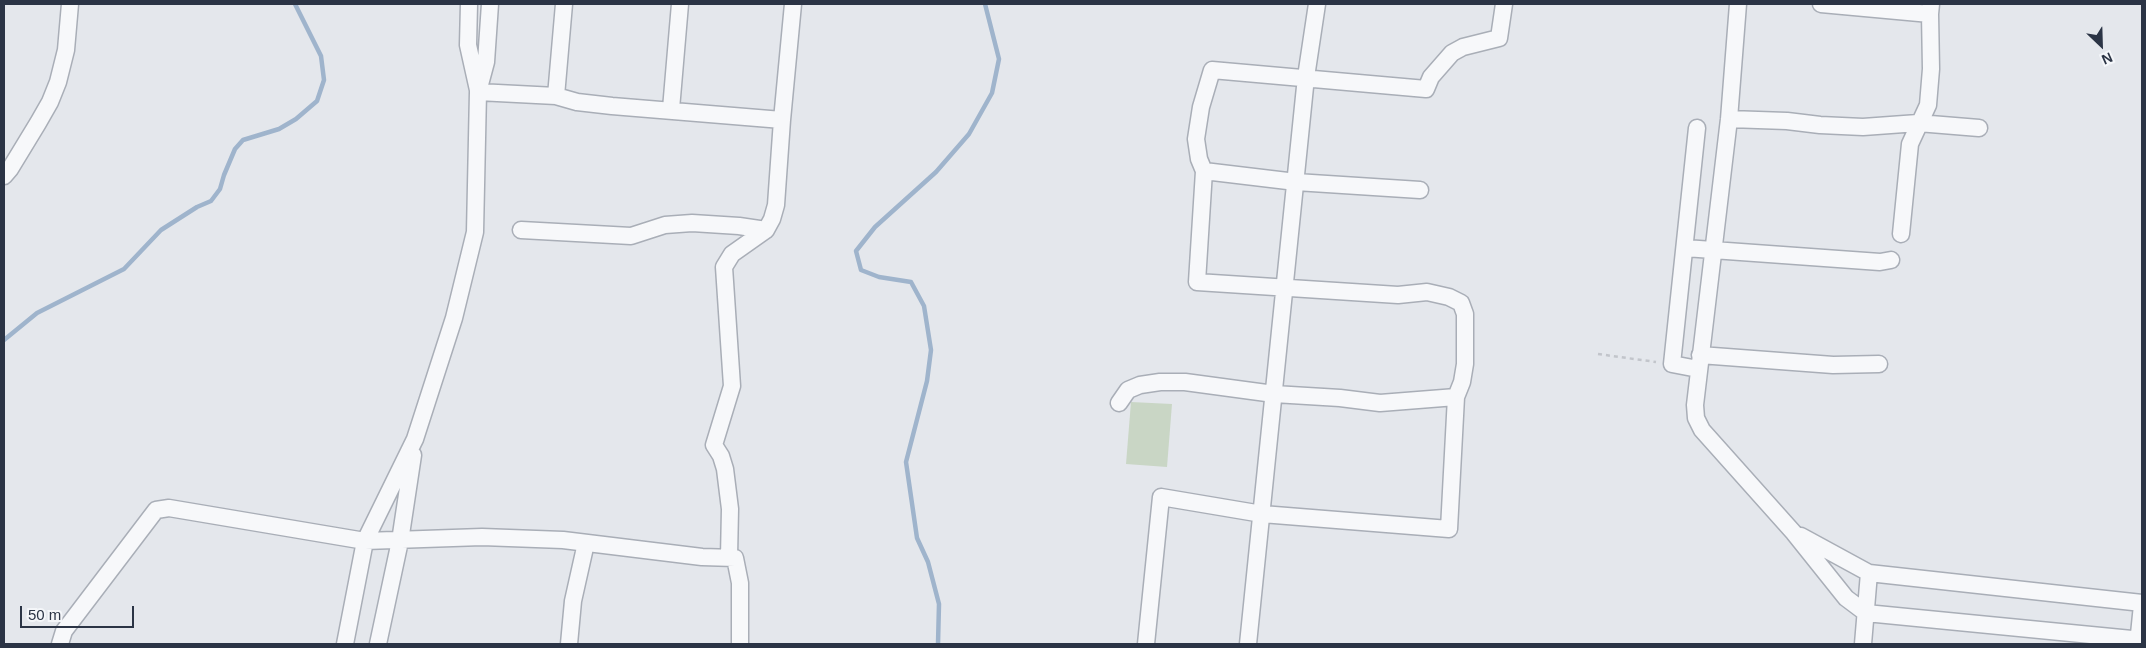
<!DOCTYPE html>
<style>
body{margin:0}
#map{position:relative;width:2146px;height:648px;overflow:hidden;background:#e4e7ec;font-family:Helvetica,sans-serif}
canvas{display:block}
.frame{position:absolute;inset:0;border:5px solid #2b3445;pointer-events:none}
.north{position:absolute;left:2076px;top:20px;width:50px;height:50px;-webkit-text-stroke:4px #f4f6f9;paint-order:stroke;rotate:156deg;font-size:14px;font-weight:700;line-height:20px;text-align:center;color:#2b3445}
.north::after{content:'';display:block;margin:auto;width:18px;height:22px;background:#2b3445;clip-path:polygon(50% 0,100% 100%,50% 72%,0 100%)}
.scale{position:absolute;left:20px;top:606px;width:114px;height:22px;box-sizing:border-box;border:2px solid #2b3445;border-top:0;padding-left:6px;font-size:15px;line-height:18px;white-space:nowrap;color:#2b3445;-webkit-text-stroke:4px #f4f6f9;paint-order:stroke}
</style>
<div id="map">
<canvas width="2146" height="648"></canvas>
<div class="frame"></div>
<div class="north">N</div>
<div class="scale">50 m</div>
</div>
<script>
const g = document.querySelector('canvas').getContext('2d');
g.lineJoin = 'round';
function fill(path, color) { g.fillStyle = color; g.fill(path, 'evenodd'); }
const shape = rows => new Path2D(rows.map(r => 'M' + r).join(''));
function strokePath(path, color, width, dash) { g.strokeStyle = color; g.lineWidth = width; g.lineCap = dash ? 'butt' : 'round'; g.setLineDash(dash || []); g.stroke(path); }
const green = shape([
 [1131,402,1172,404,1167,467,1126,464]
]);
const stream = shape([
 [4,340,37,313,124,269,161,230,197,207,211,201,220,189,224,175,235,149,243,140,279,129,296,119,317,101,324,80,321,56,295,4],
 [938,644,939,604,928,562,917,538,906,462,927,381,931,350,924,306,911,282,879,277,861,270,856,251,875,227,936,172,969,134,992,93,999,59,985,4]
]);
const path = shape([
 [1598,354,1656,362]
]);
const minor = shape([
 [469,4,468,45,478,90],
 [1738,4,1729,119,1695,405,1696,418,1702,430,1794,533,1846,598,1866,613,2142,640],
 [1821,4,1930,14],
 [478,92,556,96,577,102,612,106,782,120],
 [556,96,564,4],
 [671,109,680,4],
 [1729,119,1787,121,1820,125,1863,127,1918,123,1979,128],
 [1697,128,1672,364,1698,369],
 [1204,171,1296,182,1420,190],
 [4,176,10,169,38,123,50,102,58,82,66,50,70,4],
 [521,230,631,236,665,225,692,223,739,226,766,230],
 [1901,234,1910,144,1928,105,1931,69,1930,14,1931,4],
 [1685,248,1880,262,1891,260],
 [1700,355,1833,365,1879,364],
 [1119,403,1128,390,1140,385,1160,382,1185,382,1274,394,1340,398,1380,403,1456,397],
 [1801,536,1869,573,2142,603],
 [729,557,730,509,725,469,721,456,714,445,732,386,724,267,732,254,766,230,772,219,776,205,782,120,793,4],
 [60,644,64,631,156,510,169,508,365,541,482,537,563,540,702,557,735,558,740,583,740,644],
 [345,644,365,541,415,439,454,318,475,232,478,92,486,62,490,4],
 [378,644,400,541,413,455],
 [569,644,573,601,586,543],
 [1146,644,1161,497,1262,514,1449,529,1456,397,1462,382,1465,364,1465,314,1461,303,1449,297,1427,292,1398,295,1197,282,1204,171,1199,159,1196,139,1201,107,1212,70,1426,89,1431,77,1452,53,1463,47,1499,38,1504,4],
 [1248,644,1306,77,1317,4],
 [1863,644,1869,573],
 [2138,644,2142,605]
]);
fill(green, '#c9d6c5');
strokePath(stream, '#9fb4cc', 4.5);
strokePath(minor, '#a9aeb7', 19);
strokePath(path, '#c2c5cb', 2.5, [4, 4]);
strokePath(minor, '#f7f8fa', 16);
</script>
